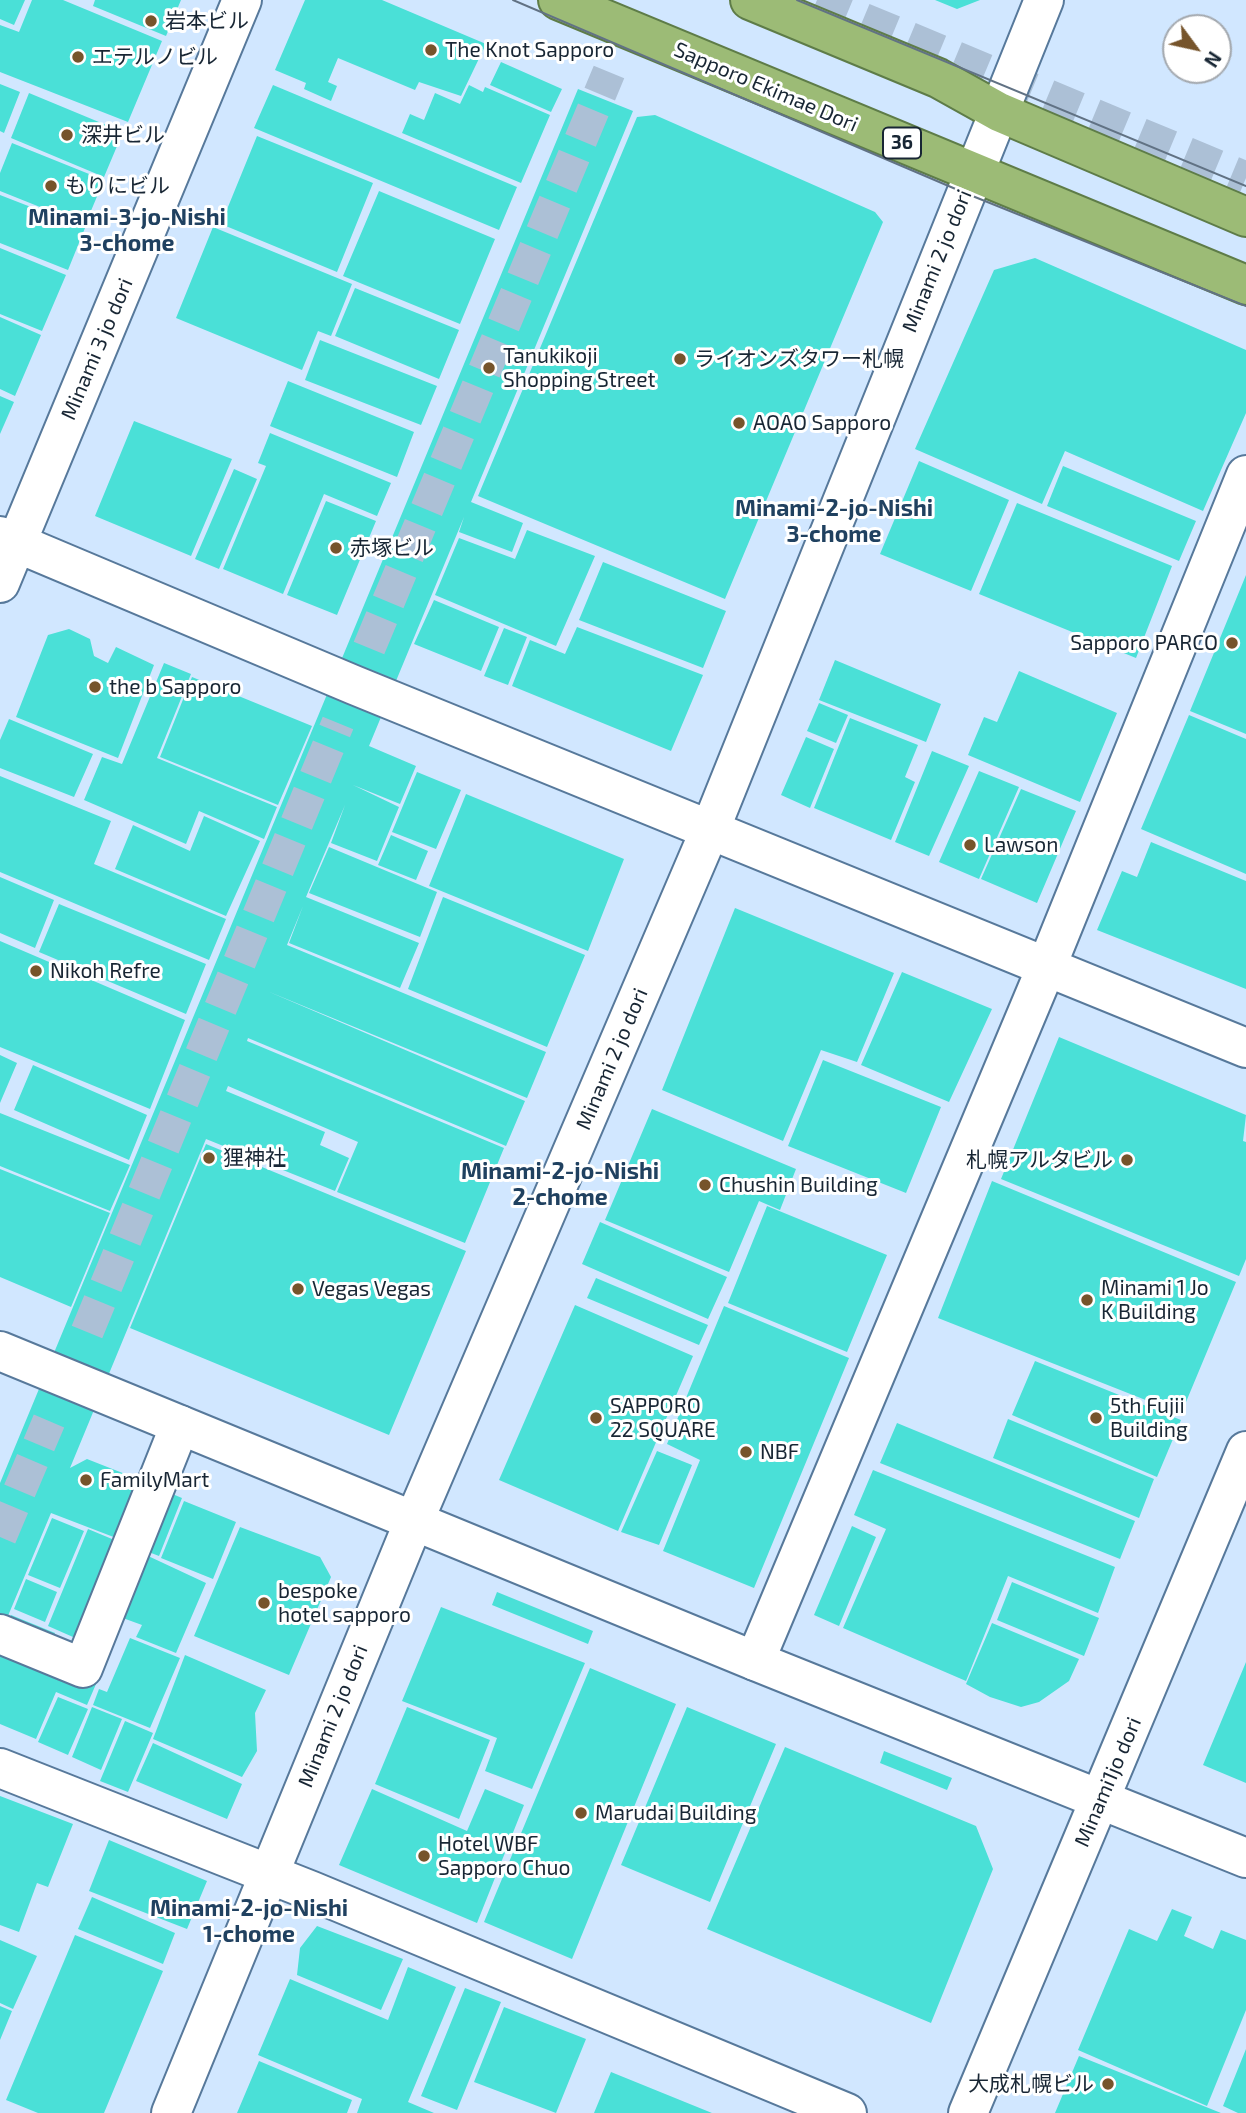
<!DOCTYPE html>
<meta charset="utf-8">
<style>
body{margin:0}
#map{position:relative;width:1246px;height:2113px;overflow:hidden;background:#d1e7ff;font-family:"Exo 2",sans-serif}
canvas{display:block}
.north{position:absolute;left:1162px;top:14px;width:70px;height:70px;box-sizing:border-box;background:#fff;border:2px solid #a3a8ae;border-radius:50%;rotate:123deg;font-size:19px;font-weight:700;line-height:28px;text-align:center;color:#182634}
.north::after{content:'';display:block;margin:auto;width:24px;height:32px;background:#76542b;clip-path:polygon(50% 0,100% 100%,50% 72%,0 100%)}
</style>
<div id="map">
<canvas width="1246" height="2113"></canvas>
<div class="north">N</div>
</div>
<script>
const g = document.querySelector('canvas').getContext('2d');
g.lineJoin = 'round';
function fill(path, color) { g.fillStyle = color; g.fill(path, 'evenodd'); }
const shape = rows => new Path2D(rows.map(r => 'M' + r).join(''));
function strokePath(path, color, width, dash) { g.strokeStyle = color; g.lineWidth = width; g.lineCap = dash ? 'butt' : 'round'; g.setLineDash(dash || []); g.stroke(path); }
function drawText(font, color, halo, rows, align = 'center') {
  g.font = font + ' "Exo 2","Noto Sans JP",sans-serif'; g.lineWidth = 6; g.setLineDash([]); g.textBaseline = 'middle'; g.strokeStyle = halo; g.fillStyle = color; for (const [text, x, y, turn = 0] of rows) {
    g.save(); g.translate(x, y); g.rotate((+turn || 0) * Math.PI / 180); g.textAlign = isNaN(turn) ? turn : align; if (halo) g.strokeText(text, 0, 0); g.fillText(text, 0, 0); g.restore();
  }
}
const building = shape([
 [0,0,25,0,14,25,0,19],
 [32,0,63,0,162,41,128,122,0,72,0,25,19,32],
 [95,0,181,0,166,36,93,6],
 [305,0,382,0,486,44,461,96,419,82,415,90,338,58,328,82,337,86,331,101,304,89,306,83,275,70],
 [935,0,980,0,957,9],
 [501,62,562,89,551,112,490,85],
 [0,84,20,92,4,133,0,131],
 [273,85,517,187,499,230,254,128],
 [469,85,483,92,485,87,550,115,521,183,402,133,410,114,424,120,435,93,460,104],
 [578,89,633,111,471,502,523,523,512,552,459,532,464,517,369,746,416,766,400,804,353,785,399,807,377,861,331,843,345,805,306,897,419,943,400,988,289,943,303,906,287,945,546,1052,527,1098,267,991,525,1101,506,1146,248,1038,247,1041,504,1148,465,1243,337,1192,358,1142,228,1086,226,1091,325,1132,320,1145,349,1158,335,1191,206,1139,70,1468,87,1459,148,1483,124,1541,51,1513,0,1635,0,1483],
 [29,93,123,132,104,177,11,138],
 [655,115,875,212,883,222,725,599,478,496,637,117],
 [257,136,373,183,337,272,221,224],
 [12,143,104,180,85,225,0,191,0,173],
 [379,191,495,239,460,324,343,276],
 [0,195,85,228,68,270,0,243],
 [213,227,352,284,331,336,318,331,302,370,176,318],
 [0,248,66,275,42,331,0,314],
 [1035,258,1246,350,1246,413,1203,511,1065,451,1042,504,915,449,994,270],
 [355,288,459,330,439,379,335,336],
 [0,317,41,335,15,396,0,389],
 [320,340,437,386,421,425,305,380],
 [288,381,414,432,397,477,270,426],
 [0,396,14,402,0,434],
 [134,421,232,459,191,556,95,516],
 [270,433,391,483,377,516,324,494,283,594,223,569,266,466,258,463],
 [919,461,1009,500,971,591,880,554],
 [1063,466,1196,521,1179,561,1047,506],
 [234,469,257,479,219,569,195,559],
 [326,501,376,521,337,615,287,595],
 [1017,503,1172,566,1136,658,979,594],
 [527,530,595,556,556,646,435,595,459,538,515,559],
 [603,562,726,611,703,668,579,620],
 [1246,575,1246,734,1190,711],
 [434,600,499,627,481,671,414,644],
 [577,627,703,675,671,751,512,686,530,640,565,654],
 [504,628,527,637,508,685,484,676],
 [69,629,90,639,94,656,108,663,116,647,154,665,118,758,16,717,48,635],
 [835,660,941,704,926,742,819,700],
 [164,663,191,674,157,758,277,807,264,839,199,811,186,844,84,800,102,757,122,764],
 [1019,671,1117,713,1080,802,968,755,984,717,997,722],
 [192,677,312,726,278,805,160,757],
 [819,703,848,715,836,743,807,731],
 [1189,715,1246,739,1246,874,1141,829],
 [850,718,918,745,905,777,915,782,891,840,814,808],
 [9,719,93,754,74,797,0,768,0,740],
 [806,737,834,749,810,808,781,795],
 [932,751,969,766,929,856,895,842],
 [979,771,1019,787,979,879,939,862],
 [417,772,461,790,436,849,392,832],
 [0,776,111,821,94,864,226,919,209,960,0,872],
 [1021,789,1076,811,1037,903,981,879],
 [466,794,624,859,588,951,429,886],
 [204,816,260,841,226,916,115,869,133,825,190,851],
 [391,835,428,851,416,880,378,865],
 [1151,842,1246,881,1246,989,1097,930,1122,871,1137,877],
 [329,847,437,892,420,937,309,893],
 [0,877,54,900,35,948,0,933],
 [443,897,585,955,547,1047,408,989],
 [59,904,206,964,186,1014,39,952],
 [735,908,894,973,857,1062,821,1050,783,1141,662,1090],
 [0,941,185,1020,150,1109,0,1047],
 [902,972,992,1009,949,1102,861,1065],
 [1059,1037,1246,1115,1243,1141,1246,1142,1246,1259,1239,1276,1001,1179],
 [0,1055,17,1063,0,1103],
 [823,1060,941,1107,906,1193,788,1146],
 [33,1065,147,1115,129,1160,14,1110],
 [652,1109,796,1169,780,1210,759,1201,729,1272,605,1220],
 [0,1113,130,1165,110,1211,0,1166],
 [206,1144,466,1251,389,1435,130,1328],
 [0,1169,110,1213,71,1307,0,1277],
 [992,1181,1236,1282,1181,1414,938,1318],
 [767,1206,887,1255,847,1352,728,1303],
 [600,1222,727,1277,708,1319,582,1264],
 [596,1278,708,1325,699,1345,587,1298],
 [575,1305,693,1356,618,1531,499,1480],
 [724,1306,849,1358,754,1588,663,1551,700,1460,667,1444],
 [1035,1361,1181,1420,1157,1477,1012,1415],
 [1008,1419,1154,1479,1139,1518,993,1458],
 [897,1423,1135,1521,1120,1559,880,1463],
 [657,1451,692,1465,659,1545,621,1532],
 [873,1470,1115,1567,1098,1613,1008,1576,966,1681,843,1628,886,1529,854,1515],
 [170,1493,182,1498,159,1556,146,1551],
 [184,1501,236,1522,213,1579,161,1558],
 [52,1518,84,1531,60,1588,28,1575],
 [852,1526,876,1537,839,1626,814,1615],
 [240,1527,320,1557,331,1577,289,1675,194,1636],
 [88,1529,124,1544,87,1634,73,1637,48,1626],
 [146,1555,206,1583,176,1653,136,1637,142,1625,120,1617],
 [26,1579,57,1592,45,1622,14,1609],
 [1012,1582,1099,1618,1084,1656,997,1620],
 [497,1592,593,1631,588,1644,492,1605],
 [441,1607,585,1663,532,1789,485,1771,497,1738,402,1701],
 [11,1615,55,1633,50,1646,6,1628],
 [992,1623,1079,1659,1069,1681,1039,1702,1021,1707,990,1697,966,1684],
 [130,1638,180,1658,150,1728,93,1705,99,1689,107,1692],
 [0,1653,99,1677,87,1705,56,1692,36,1739,0,1724],
 [185,1655,266,1690,255,1713,257,1751,242,1777,153,1739],
 [1246,1662,1246,1783,1203,1765],
 [590,1668,676,1704,572,1959,484,1922],
 [58,1697,88,1709,68,1755,38,1742],
 [92,1707,122,1719,101,1770,72,1757],
 [407,1707,490,1740,459,1819,375,1784],
 [687,1707,776,1744,710,1902,621,1865],
 [125,1721,153,1733,128,1792,100,1781],
 [153,1743,242,1784,227,1819,136,1781],
 [785,1747,976,1826,993,1869,931,2023,707,1929],
 [884,1751,952,1778,947,1790,880,1763],
 [372,1789,467,1831,485,1789,524,1805,477,1923,339,1865],
 [0,1796,73,1824,48,1887,37,1883,19,1932,0,1925],
 [109,1840,207,1881,187,1929,89,1891],
 [92,1897,175,1933,163,1964,78,1929],
 [1172,1909,1192,1917,1184,1936,1213,1949,1221,1930,1246,1940,1246,2010,1207,2106,1078,2050,1129,1929,1157,1941],
 [317,1926,403,1959,381,2010,297,1975,300,1948],
 [75,1935,163,1971,104,2113,38,2113,6,2100],
 [0,1940,37,1956,13,2009,0,2003],
 [408,1967,456,1987,408,2102,434,2113,357,2113,362,2099,258,2055,290,1979,388,2020],
 [465,1988,501,2002,457,2110,421,2096],
 [0,2006,12,2011,0,2040],
 [504,2007,586,2039,556,2113,474,2082],
 [1246,2049,1246,2113,1238,2113,1223,2106],
 [1079,2056,1221,2113,1055,2113],
 [259,2061,352,2100,347,2113,237,2113],
 [611,2072,712,2113,594,2113]
]);
const pedestrianTunnel = shape([
 [817,0,1246,178],
 [369,648,609,72],
 [87,1332,338,723],
 [0,1537,49,1421]
]);
const minor = shape([
 [0,1634,83,1668,180,1425],
 [755,1661,1046,968,1246,475],
 [0,1768,312,1891,847,2113]
]);
const tertiary = shape([
 [0,536,354,685,1246,1048],
 [0,583,242,0],
 [0,1351,755,1661,1246,1858],
 [171,2113,414,1521,710,830,1044,0],
 [968,2113,1246,1451]
]);
const trunk = shape([
 [558,0,1246,285],
 [750,0,938,78,999,112,1246,217]
]);
const tram = shape([
 [513,0,965,193,1246,306],
 [797,0,1246,186]
]);
const markers = [
 [151,21,7,"#76542b"],
 [431,50,7,"#76542b"],
 [78,57,7,"#76542b"],
 [67,135,7,"#76542b"],
 [51,186,7,"#76542b"],
 [680,359,7,"#76542b"],
 [489,368,7,"#76542b"],
 [739,423,7,"#76542b"],
 [336,548,7,"#76542b"],
 [1232,643,7,"#76542b"],
 [95,687,7,"#76542b"],
 [970,845,7,"#76542b"],
 [36,971,7,"#76542b"],
 [209,1158,7,"#76542b"],
 [1127,1160,7,"#76542b"],
 [705,1185,7,"#76542b"],
 [298,1289,7,"#76542b"],
 [1087,1300,7,"#76542b"],
 [596,1418,7,"#76542b"],
 [1096,1418,7,"#76542b"],
 [746,1452,7,"#76542b"],
 [86,1480,7,"#76542b"],
 [264,1603,7,"#76542b"],
 [581,1813,7,"#76542b"],
 [424,1856,7,"#76542b"],
 [1108,2084,7,"#76542b"]
];
const shields = [
 [902,143,38]
];
const shieldNames = [
 ["36",902,143]
];
const poiNames = [
 ["岩本ビル",165,21],
 ["The Knot Sapporo",445,50],
 ["エテルノビル",92,57],
 ["深井ビル",81,135],
 ["もりにビル",65,186],
 ["Tanukikoji",503,356],
 ["Shopping Street",503,380],
 ["ライオンズタワー札幌",694,359],
 ["AOAO Sapporo",753,423],
 ["赤塚ビル",350,548],
 ["Sapporo PARCO",1218,643,"right"],
 ["the b Sapporo",109,687],
 ["Lawson",984,845],
 ["Nikoh Refre",50,971],
 ["狸神社",223,1158],
 ["札幌アルタビル",1113,1160,"right"],
 ["Chushin Building",719,1185],
 ["Minami 1 Jo",1101,1288],
 ["K Building",1101,1312],
 ["Vegas Vegas",312,1289],
 ["SAPPORO",610,1406],
 ["22 SQUARE",610,1430],
 ["5th Fujii",1110,1406],
 ["Building",1110,1430],
 ["NBF",760,1452],
 ["FamilyMart",100,1480],
 ["bespoke",278,1591],
 ["hotel sapporo",278,1615],
 ["Marudai Building",595,1813],
 ["Hotel WBF",438,1844],
 ["Sapporo Chuo",438,1868],
 ["大成札幌ビル",1094,2084,"right"]
];
const streetNames = [
 ["Sapporo Ekimae Dori",766,87,23],
 ["Minami 2 jo dori",937,261,-68],
 ["Minami 3 jo dori",97,349,-67],
 ["Minami 2 jo dori",612,1059,-67],
 ["Minami 2 jo dori",333,1716,-68],
 ["Minami1jo dori",1108,1782,-67]
];
const neighbourhoodNames = [
 ["Minami-3-jo-Nishi",127,217],
 ["3-chome",127,243],
 ["Minami-2-jo-Nishi",834,508],
 ["3-chome",834,534],
 ["Minami-2-jo-Nishi",560,1171],
 ["2-chome",560,1197],
 ["Minami-2-jo-Nishi",249,1908],
 ["1-chome",249,1934]
];
fill(building, '#4ae0d7');
strokePath(pedestrianTunnel, '#acc0d6', 33, [33, 17]);
strokePath(minor, '#57799b', 42);
strokePath(tertiary, '#57799b', 42);
strokePath(trunk, '#5e7c48', 42);
strokePath(minor, '#fff', 38);
strokePath(tertiary, '#fff', 38);
strokePath(trunk, '#9cbb76', 38);
strokePath(tram, '#617284', 2);
for (const [x, y, r, color] of markers) { const dot = new Path2D(); dot.arc(x, y, r, 0, 2 * Math.PI); g.fillStyle = color; g.fill(dot); strokePath(dot, '#fff', 2.5); }
for (const [x, y, w] of shields) { const box = new Path2D(); box.roundRect(x - w / 2, y - 15.5, w, 31, 5); g.fillStyle = '#fff'; g.fill(box); strokePath(box, '#182634', 2); }
drawText('bold 19px', '#182634', null, shieldNames);
drawText('21px', '#182634', '#fff', poiNames, 'left');
drawText('21px', '#182634', '#fff', streetNames);
drawText('bold 23px', '#204160', '#fff', neighbourhoodNames);
</script>
